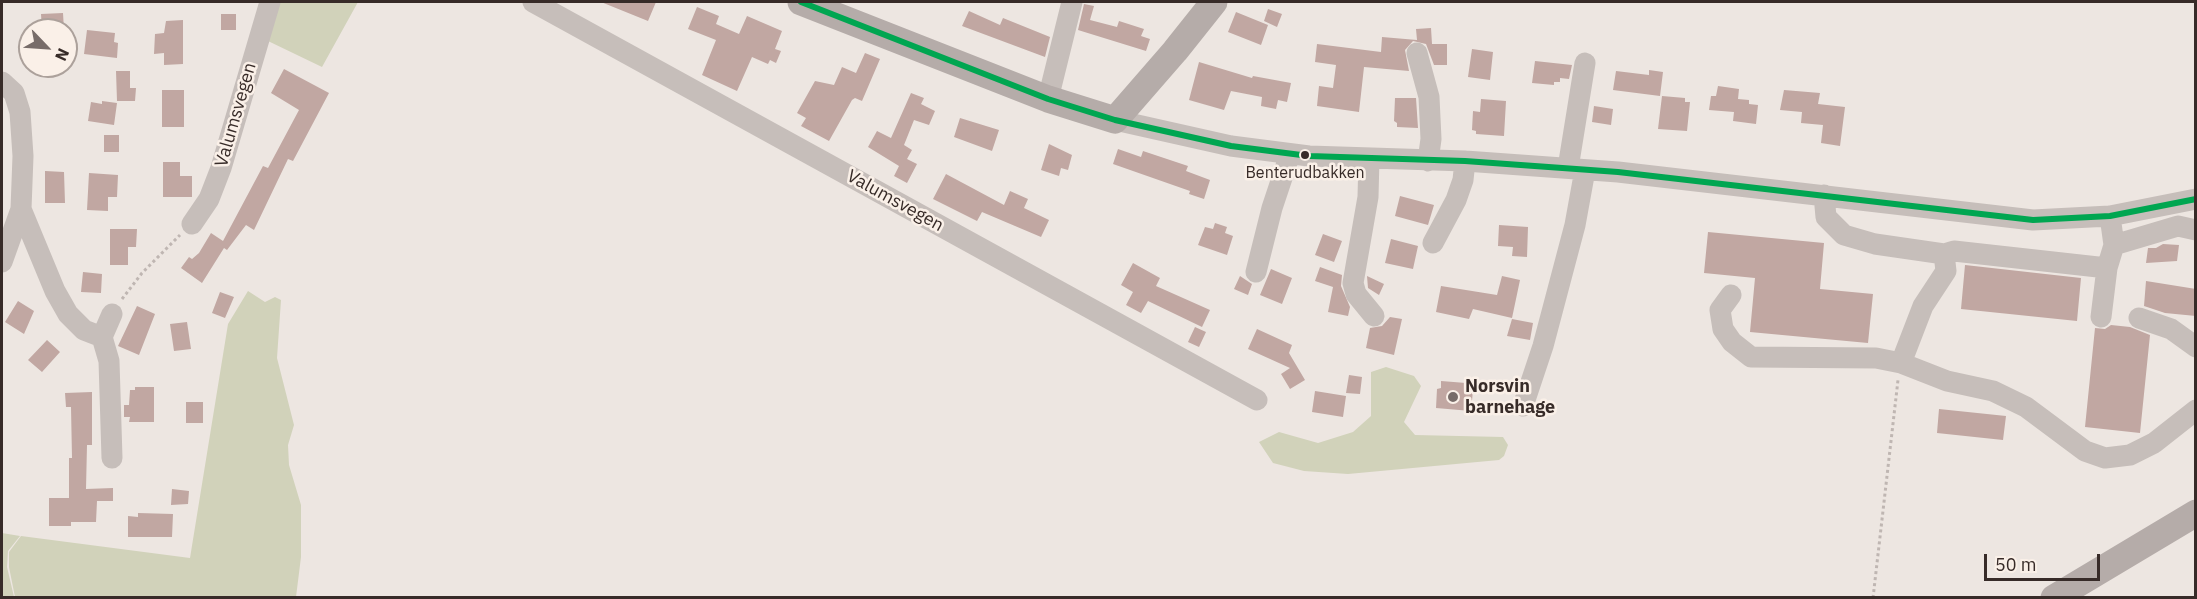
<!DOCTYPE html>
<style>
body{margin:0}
#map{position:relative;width:2197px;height:599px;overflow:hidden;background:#ede6e1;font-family:"IBM Plex Sans",sans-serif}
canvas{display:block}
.frame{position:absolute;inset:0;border:3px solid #372b28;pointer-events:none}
.north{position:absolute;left:18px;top:18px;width:60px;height:60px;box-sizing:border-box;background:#faf0e8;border:2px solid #aca19b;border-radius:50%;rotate:115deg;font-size:16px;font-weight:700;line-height:24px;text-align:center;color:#372b28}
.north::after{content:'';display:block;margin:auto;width:21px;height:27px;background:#776c69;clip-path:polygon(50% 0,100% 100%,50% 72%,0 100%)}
.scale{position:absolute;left:1984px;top:554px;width:116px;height:27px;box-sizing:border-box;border:3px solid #372b28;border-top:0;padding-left:8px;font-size:18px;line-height:21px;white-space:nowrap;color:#372b28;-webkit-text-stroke:4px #faf0e8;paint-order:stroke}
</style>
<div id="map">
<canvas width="2197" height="599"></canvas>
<div class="frame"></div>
<div class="north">N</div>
<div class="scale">50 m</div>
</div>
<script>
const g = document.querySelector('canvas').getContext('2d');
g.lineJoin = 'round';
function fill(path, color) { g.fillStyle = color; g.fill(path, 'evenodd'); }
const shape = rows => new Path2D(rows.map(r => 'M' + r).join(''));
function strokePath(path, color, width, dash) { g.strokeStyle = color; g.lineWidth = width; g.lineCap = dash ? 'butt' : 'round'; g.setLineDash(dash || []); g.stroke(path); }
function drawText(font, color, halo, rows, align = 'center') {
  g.font = font + ' "IBM Plex Sans",sans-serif'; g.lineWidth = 5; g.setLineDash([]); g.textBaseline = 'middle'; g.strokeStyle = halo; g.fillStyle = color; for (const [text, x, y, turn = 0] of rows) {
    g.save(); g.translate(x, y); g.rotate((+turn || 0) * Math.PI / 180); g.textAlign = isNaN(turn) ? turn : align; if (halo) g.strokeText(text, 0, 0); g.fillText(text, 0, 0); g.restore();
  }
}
const green = shape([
 [280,2,358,2,322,67,268,41],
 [248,291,265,302,275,297,281,300,277,358,294,425,288,445,289,465,301,505,301,557,296,597,15,597,9,567,9,552,21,536,190,558,228,324],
 [1386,367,1414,376,1421,386,1404,422,1415,435,1503,437,1508,445,1504,456,1499,460,1348,474,1304,471,1273,463,1259,442,1279,432,1318,443,1353,432,1371,416,1371,372],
 [2,533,20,536,8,551,7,567,14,597,2,597]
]);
const building = shape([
 [601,2,656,2,648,21],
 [1084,4,1094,6,1090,20,1117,27,1119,21,1144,29,1141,36,1150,39,1146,51,1078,30],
 [697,7,719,16,716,24,739,34,747,16,782,31,775,49,781,51,776,63,770,60,768,64,752,57,737,91,702,75,716,40,688,29],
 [1268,9,1282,14,1277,27,1264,21],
 [969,11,1000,25,1003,18,1050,37,1045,57,962,26],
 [1236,12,1268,25,1261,45,1228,32],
 [63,13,64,30,42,30,41,14],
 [221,14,236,14,236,30,221,30],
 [183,20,183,64,164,65,164,53,154,54,155,34,164,33,166,21],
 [1431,28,1432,44,1447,44,1447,65,1434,65,1426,44,1413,41,1405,50,1409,71,1364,67,1359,112,1317,106,1319,86,1333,88,1336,65,1315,62,1317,44,1381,52,1382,37,1417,40,1416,29],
 [87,30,115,33,114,42,118,43,117,58,84,54],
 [1472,49,1493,52,1490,80,1468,77],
 [865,53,880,59,862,101,855,98,852,100,829,141,801,126,806,118,797,113,815,81,834,85,842,67,856,73],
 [1535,61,1572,65,1569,79,1560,78,1560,82,1554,82,1554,85,1532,83],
 [1199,62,1252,78,1253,76,1291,83,1287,102,1278,100,1276,109,1261,106,1262,97,1231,91,1224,110,1189,100],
 [284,69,329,93,293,161,288,159,254,230,246,225,227,250,224,248,202,283,181,268,189,257,192,259,199,253,211,233,223,241,263,166,268,168,299,110,271,93],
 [1649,70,1663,72,1660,96,1613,90,1616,71,1649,75],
 [116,71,130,71,130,88,136,88,135,101,117,101],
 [1718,86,1739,89,1738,99,1749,100,1749,104,1758,105,1756,124,1733,121,1734,112,1709,110,1711,96,1716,96],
 [162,90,184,90,184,127,162,127],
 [1784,90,1820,93,1818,104,1845,107,1840,146,1821,143,1823,125,1801,123,1802,112,1780,110],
 [911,93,924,98,921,104,935,111,929,125,914,120,904,145,912,150,907,159,917,164,907,183,894,176,899,166,868,147,877,131,891,138],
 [1662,96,1685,98,1685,102,1690,102,1687,131,1658,129],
 [1395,98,1416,98,1418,128,1397,127,1397,123,1394,121],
 [1481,99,1506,101,1504,136,1476,134,1476,131,1472,130,1473,111,1480,112],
 [102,101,117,103,114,125,88,121,91,102,102,104],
 [1594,106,1613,109,1611,125,1592,122],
 [960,118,999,130,992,151,954,137],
 [104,135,119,135,119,152,104,152],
 [1049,144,1072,155,1068,170,1061,168,1059,176,1041,170],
 [1118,149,1141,157,1143,151,1188,166,1186,171,1210,180,1204,199,1189,194,1190,191,1113,164],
 [163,162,180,162,180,176,192,176,192,197,163,197],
 [45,171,64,172,65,203,45,203],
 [89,173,118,175,117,197,108,197,108,211,87,210],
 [946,174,1004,205,1010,191,1028,199,1024,208,1049,220,1041,237,982,212,977,221,933,199],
 [1400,196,1434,205,1428,225,1395,216],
 [1215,223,1227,227,1225,233,1233,236,1227,255,1198,245,1205,227,1213,229],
 [1499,225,1528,227,1527,257,1512,256,1513,247,1498,246],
 [110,229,137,229,136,247,128,247,128,265,110,265],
 [1708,232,1824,243,1820,289,1873,294,1868,343,1750,332,1755,278,1704,273],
 [1323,234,1342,241,1334,262,1315,255],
 [1391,239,1418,246,1413,269,1385,263],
 [2163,244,2179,245,2177,261,2146,263,2148,248,2156,248],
 [1133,263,1160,278,1156,286,1210,310,1202,327,1148,301,1141,313,1126,305,1133,292,1121,285],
 [1965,265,2081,278,2077,321,1961,309],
 [1320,267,1342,275,1341,286,1350,307,1348,316,1328,312,1333,287,1315,281],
 [1271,269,1292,278,1282,304,1260,295],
 [83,272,102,274,101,293,81,292],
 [1240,276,1252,284,1248,295,1234,289],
 [1367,276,1384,284,1379,295,1368,288],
 [1502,276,1520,280,1512,318,1473,309,1469,319,1436,312,1441,286,1497,295],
 [2146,281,2196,289,2196,316,2165,313,2144,306],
 [220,292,234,297,225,318,212,313],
 [18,301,34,311,24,334,5,322],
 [137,306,155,314,139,355,118,346],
 [1390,317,1402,319,1394,355,1366,348,1370,328,1382,326],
 [1512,319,1533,323,1530,340,1507,336],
 [187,322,191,349,174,351,170,324],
 [2111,325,2130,327,2150,335,2140,433,2085,427,2095,328,2105,329],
 [1195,327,1206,332,1199,347,1188,342],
 [1257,329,1292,345,1289,353,1305,380,1290,389,1281,374,1290,368,1248,349],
 [47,340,60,352,42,372,28,360],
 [1349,375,1362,377,1360,394,1346,393],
 [1441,381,1466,383,1466,390,1473,390,1471,411,1436,408,1437,389,1441,388],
 [135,387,154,387,154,422,129,422,130,417,124,417,124,405,129,405,130,390,135,390],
 [1315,391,1346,396,1343,417,1312,412],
 [92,392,92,445,87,445,86,489,113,488,113,501,97,501,96,522,71,522,71,526,49,526,49,498,69,498,69,458,72,458,71,407,66,407,65,393],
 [186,402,203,402,203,423,186,423],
 [1939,409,2006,416,2003,440,1937,433],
 [172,489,189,491,188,504,171,505],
 [138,513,173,514,172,537,128,537,128,516,138,517]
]);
const path = shape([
 [122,299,142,273,180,235],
 [1873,598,1898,380]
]);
const minor = shape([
 [533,2,1257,400],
 [1417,53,1429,97,1431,139,1428,161],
 [2,82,14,93,20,112,23,156,21,209,55,291,68,314,84,330,102,337,109,361,112,458],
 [1048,99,1072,2],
 [1115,120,1231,146,1309,156,1465,161,1618,172,2033,220,2110,216,2196,199],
 [1369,158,1368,197,1353,283,1356,294,1374,316],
 [1568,168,1585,63],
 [1824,195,1826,217,1844,235,1875,244,1944,254,1954,251,2107,268],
 [192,224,209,199,221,168,270,2],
 [1433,243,1456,200,1463,180,1465,161],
 [2114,245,2178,226,2196,230],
 [2,262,21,209],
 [1256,272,1272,208,1290,154],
 [1731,295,1720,310,1723,329,1732,342,1751,357,1876,358,1901,363,1947,381,1993,391,2026,407,2085,451,2105,458,2130,455,2154,443,2196,410],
 [2101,317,2107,268,2114,245,2110,216],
 [2139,318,2171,329,2196,347],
 [102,337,112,314],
 [1901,363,1923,306,1946,271,1944,254],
 [1523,406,1543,346,1575,225,1585,170]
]);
const major = shape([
 [801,2,1048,99,1115,120,1175,51,1214,2],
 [2054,598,2196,513]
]);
const bus1 = shape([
 [801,2,1048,99,1115,120,1231,146,1309,156,1465,161,1618,172,2033,220,2110,216,2196,199]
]);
const markers = [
 [1305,155,5,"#372b28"],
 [1453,397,6,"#776c69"]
];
const busNames = [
 ["Benterudbakken",1305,173]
];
const streetNames = [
 ["Valumsvegen",236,115,-74],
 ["Valumsvegen",895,201,29]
];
const poiNames = [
 ["Norsvin",1465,387],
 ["barnehage",1465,408]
];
fill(green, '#d1d2ba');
fill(building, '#c1a7a2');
strokePath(path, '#bfb6b2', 3, [3, 3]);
strokePath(minor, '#c6beba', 21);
strokePath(major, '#b5aca9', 27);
strokePath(bus1, '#00a651', 6);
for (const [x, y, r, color] of markers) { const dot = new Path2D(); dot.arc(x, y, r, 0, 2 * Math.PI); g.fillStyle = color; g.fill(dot); strokePath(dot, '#faf0e8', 2); }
drawText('16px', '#372b28', '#faf0e8', busNames);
drawText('18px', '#372b28', '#faf0e8', streetNames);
drawText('bold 18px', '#372b28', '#faf0e8', poiNames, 'left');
</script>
